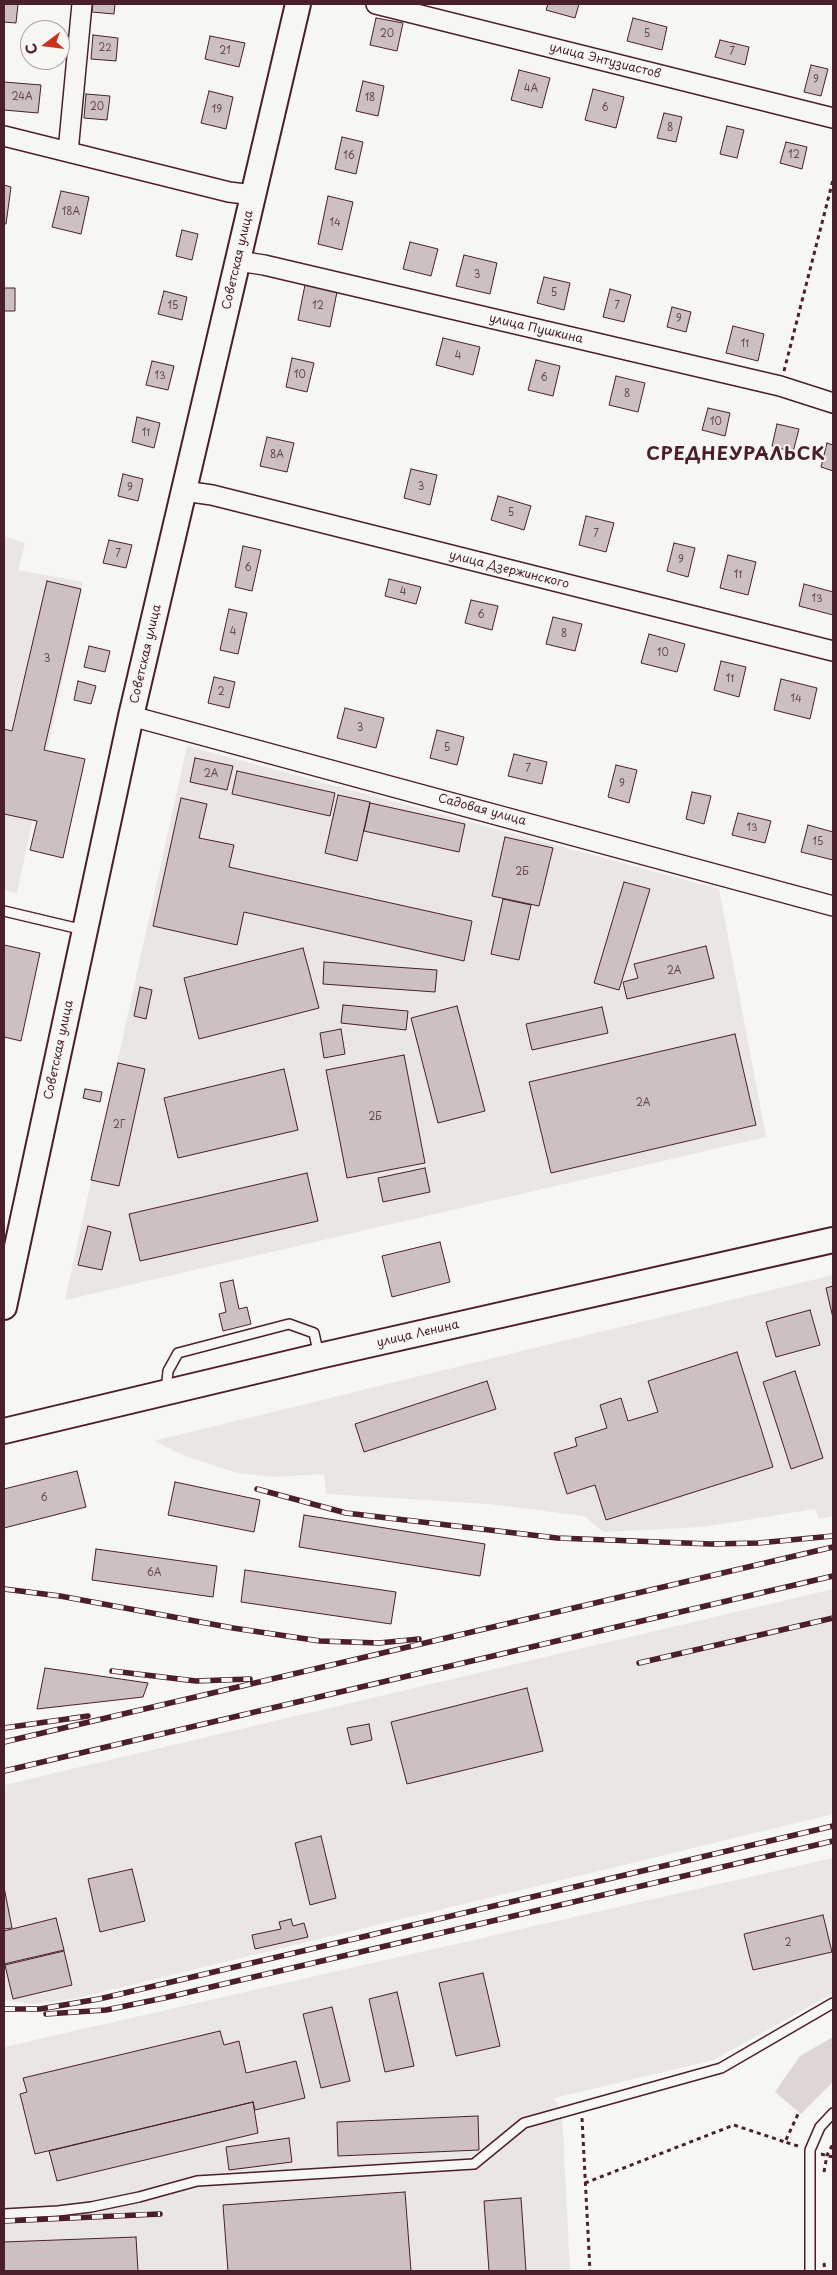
<!DOCTYPE html>
<meta charset="utf-8">
<style>
body{margin:0}
#map{position:relative;width:837px;height:2275px;overflow:hidden;background:#f6f6f2;font-family:"Playpen Sans",sans-serif}
canvas{display:block}
.frame{position:absolute;inset:0;border:5px solid #4a1f2b;pointer-events:none}
.north{position:absolute;left:20px;top:20px;width:50px;height:50px;box-sizing:border-box;background:#f6f6f2;border:1px solid #b1a0a2;border-radius:50%;rotate:255deg;font-size:14px;font-weight:700;line-height:20px;text-align:center;color:#4a1f2b}
.north::after{content:'';display:block;margin:auto;width:18px;height:22px;background:#c8321e;clip-path:polygon(50% 0,100% 100%,50% 72%,0 100%)}
</style>
<div id="map">
<canvas width="837" height="2275"></canvas>
<div class="frame"></div>
<div class="north">С</div>
</div>
<script>
const g = document.querySelector('canvas').getContext('2d');
g.lineJoin = 'round';
function fill(path, color) { g.fillStyle = color; g.fill(path, 'evenodd'); }
const shape = rows => new Path2D(rows.map(r => 'M' + r).join(''));
function strokePath(path, color, width, dash) { g.strokeStyle = color; g.lineWidth = width; g.lineCap = dash ? 'butt' : 'round'; g.setLineDash(dash || []); g.stroke(path); }
function drawText(font, color, halo, rows, align = 'center') {
  g.font = font + ' "Playpen Sans",sans-serif'; g.lineWidth = 4; g.setLineDash([]); g.textBaseline = 'middle'; g.strokeStyle = halo; g.fillStyle = color; for (const [text, x, y, turn = 0] of rows) {
    g.save(); g.translate(x, y); g.rotate((+turn || 0) * Math.PI / 180); g.textAlign = isNaN(turn) ? turn : align; if (halo) g.strokeText(text, 0, 0); g.fillText(text, 0, 0); g.restore();
  }
}
const built = shape([
 [4,536,25,543,18,570,83,582,17,893,4,890],
 [187,746,719,889,766,1137,65,1300],
 [833,1275,833,1516,819,1519,815,1509,703,1527,603,1532,584,1516,489,1504,326,1494,324,1474,273,1477,237,1473,185,1456,154,1441],
 [833,1589,833,1814,73,1999,33,2004,4,2000,4,1785],
 [833,1858,833,1993,714,2060,554,2098,562,2113,570,2271,4,2271,4,2047]
]);
const green = shape([
 [833,2037,833,2082,801,2114,775,2092,800,2056]
]);
const building = shape([
 [4,4,18,4,16,23,4,22,4,4],
 [93,4,115,4,114,14,92,12,93,4],
 [548,4,579,4,575,18,546,10,548,4],
 [376,18,403,23,397,51,370,45,376,18],
 [633,18,667,27,662,50,627,41,633,18],
 [93,35,118,38,116,61,91,59,93,35],
 [210,36,245,43,239,67,205,59,210,36],
 [720,40,749,47,745,65,715,57,720,40],
 [811,65,828,69,821,96,804,92,811,65],
 [519,70,550,78,542,108,511,100,519,70],
 [363,81,384,86,378,116,356,111,363,81],
 [4,82,41,85,38,113,4,110,4,82],
 [593,89,624,97,616,128,585,120,593,89],
 [209,91,233,97,226,129,201,123,209,91],
 [86,94,110,96,107,120,84,118,86,94],
 [664,113,682,117,676,142,657,138,664,113],
 [727,126,744,130,737,158,720,154,727,126],
 [342,137,363,142,356,174,335,169,342,137],
 [786,142,807,147,802,169,780,163,786,142],
 [4,185,11,187,6,224,4,224,4,185],
 [61,191,89,197,81,234,52,227,61,191],
 [328,196,353,202,342,250,318,244,328,196],
 [182,230,198,234,192,260,176,256,182,230],
 [410,242,438,249,431,276,403,269,410,242],
 [464,255,497,263,490,294,456,286,464,255],
 [544,277,570,283,564,310,537,303,544,277],
 [305,285,337,292,330,327,298,320,305,285],
 [4,288,15,288,15,311,4,311,4,288],
 [610,289,631,295,624,322,603,317,610,289],
 [164,291,187,297,182,320,158,314,164,291],
 [672,307,691,312,686,332,667,327,672,307],
 [733,326,764,334,758,361,726,353,733,326],
 [443,338,480,347,473,375,436,365,443,338],
 [292,358,314,363,307,392,286,387,292,358],
 [536,360,560,366,553,396,528,390,536,360],
 [152,361,174,366,168,390,146,385,152,361],
 [616,376,645,383,638,412,609,405,616,376],
 [708,408,730,413,725,436,702,430,708,408],
 [137,417,160,423,154,448,132,442,137,417],
 [777,424,799,429,793,452,772,446,777,424],
 [267,437,294,443,287,472,260,466,267,437],
 [827,443,833,445,833,471,821,467,827,443],
 [411,469,437,475,430,505,404,498,411,469],
 [123,474,143,479,138,501,118,496,123,474],
 [498,496,531,506,524,530,491,520,498,496],
 [586,516,614,523,606,552,579,545,586,516],
 [109,540,132,545,126,568,103,563,109,540],
 [674,543,695,548,688,577,667,571,674,543],
 [243,546,261,550,252,591,235,587,243,546],
 [728,555,756,562,748,595,720,588,728,555],
 [389,579,421,587,416,604,385,596,389,579],
 [47,581,81,589,44,750,85,759,63,858,30,850,37,821,4,814,4,729,12,731,47,581],
 [804,584,833,592,833,615,799,606,804,584],
 [471,600,498,606,492,630,465,623,471,600],
 [229,609,247,613,238,654,220,650,229,609],
 [553,617,582,624,575,651,546,644,553,617],
 [649,634,685,644,677,672,641,663,649,634],
 [89,646,110,651,105,672,84,667,89,646],
 [721,661,746,667,739,697,714,690,721,661],
 [214,677,235,682,229,708,208,703,214,677],
 [781,679,817,688,810,719,774,710,781,679],
 [78,681,96,686,91,704,74,700,78,681],
 [345,708,384,718,376,748,337,738,345,708],
 [437,730,464,737,457,765,430,758,437,730],
 [514,754,547,762,542,784,508,776,514,754],
 [195,758,233,766,227,790,190,782,195,758],
 [616,765,637,770,629,803,608,797,616,765],
 [237,771,335,793,330,816,232,794,237,771],
 [692,792,711,796,704,824,686,819,692,792],
 [338,795,370,802,357,861,325,853,338,795],
 [181,798,207,804,199,838,234,845,229,867,472,921,464,961,244,912,237,945,153,926,181,798],
 [370,803,465,824,459,852,364,831,370,803],
 [738,813,771,821,765,843,732,835,738,813],
 [808,825,833,832,833,860,801,852,808,825],
 [505,837,553,848,539,906,492,896,505,837],
 [624,882,650,889,619,990,594,983,624,882],
 [503,899,531,905,519,960,491,954,503,899],
 [4,945,40,953,21,1041,4,1037,4,945],
 [706,946,714,978,627,999,623,982,638,978,634,964,706,946],
 [303,948,319,1008,199,1039,184,978,303,948],
 [324,962,437,970,435,992,323,984,324,962],
 [140,987,152,990,146,1019,134,1016,140,987],
 [343,1005,408,1011,406,1030,341,1023,343,1005],
 [457,1006,485,1111,438,1123,411,1018,457,1006],
 [602,1007,608,1033,532,1050,526,1024,602,1007],
 [341,1029,345,1054,324,1058,320,1033,341,1029],
 [735,1034,756,1125,551,1173,529,1082,735,1034],
 [404,1055,425,1163,347,1178,326,1070,404,1055],
 [118,1063,145,1069,119,1186,91,1180,118,1063],
 [284,1069,298,1130,178,1158,164,1098,284,1069],
 [85,1089,102,1092,100,1102,83,1098,85,1089],
 [425,1168,430,1192,383,1202,378,1178,425,1168],
 [307,1173,318,1221,140,1261,129,1214,307,1173],
 [88,1226,111,1232,102,1270,78,1265,88,1226],
 [440,1242,450,1282,392,1297,382,1256,440,1242],
 [233,1280,239,1309,247,1307,251,1324,223,1331,219,1314,226,1312,220,1283,233,1280],
 [833,1286,833,1318,826,1288,833,1286],
 [810,1310,820,1345,776,1357,766,1322,810,1310],
 [737,1352,773,1467,606,1520,595,1485,567,1494,554,1453,577,1446,575,1438,607,1428,600,1405,621,1398,628,1421,658,1412,648,1381,737,1352],
 [795,1371,823,1458,791,1469,763,1382,795,1371],
 [487,1381,496,1409,364,1452,355,1424,487,1381],
 [77,1471,86,1507,4,1528,4,1489,77,1471],
 [175,1482,260,1500,254,1532,168,1515,175,1482],
 [304,1515,485,1544,480,1576,299,1547,304,1515],
 [96,1549,217,1566,213,1597,92,1580,96,1549],
 [245,1570,396,1592,391,1624,241,1602,245,1570],
 [45,1668,148,1683,143,1697,37,1709,45,1668],
 [527,1688,543,1751,407,1784,391,1722,527,1688],
 [369,1724,372,1740,351,1745,347,1728,369,1724],
 [321,1836,336,1898,310,1905,295,1843,321,1836],
 [132,1869,145,1921,100,1932,88,1879,132,1869],
 [4,1887,12,1928,4,1929,4,1887],
 [823,1915,832,1952,753,1970,744,1934,823,1915],
 [56,1918,64,1950,4,1964,4,1931,56,1918],
 [291,1919,293,1926,304,1923,308,1937,255,1949,252,1935,281,1929,279,1922,291,1919],
 [64,1951,72,1985,13,1999,5,1965,64,1951],
 [483,1973,500,2046,456,2056,439,1983,483,1973],
 [397,1992,414,2066,385,2072,369,1999,397,1992],
 [332,2007,350,2081,321,2088,303,2014,332,2007],
 [220,2031,224,2045,239,2041,246,2073,296,2061,305,2098,255,2110,253,2102,35,2154,20,2094,27,2092,23,2078,220,2031],
 [253,2102,258,2133,57,2181,49,2151,253,2102],
 [478,2116,479,2150,338,2156,337,2122,478,2116],
 [289,2138,292,2162,229,2170,226,2147,289,2138],
 [405,2192,411,2271,228,2271,223,2205,405,2192],
 [521,2198,526,2271,489,2271,484,2201,521,2198],
 [136,2237,138,2271,4,2271,4,2242,136,2237]
]);
const path = shape([
 [784,371,833,180],
 [582,2118,590,2271],
 [798,2146,785,2142,799,2112],
 [821,2154,833,2157],
 [824,2172,827,2155,833,2144],
 [585,2183,734,2125,785,2142],
 [824,2263,825,2271]
]);
const service = shape([
 [4,911,84,930],
 [166,1392,168,1371,178,1353,289,1324,314,1333,319,1356],
 [4,2214,58,2211,91,2207,139,2197,197,2181,474,2164,524,2123,721,2068,833,2003],
 [810,2271,810,2150,820,2127,833,2113]
]);
const minor = shape([
 [376,4,833,118],
 [4,136,229,192,253,195],
 [68,152,82,4],
 [238,261,264,265,780,386,833,403],
 [184,491,212,495,833,651],
 [131,716,833,906]
]);
const tertiary = shape([
 [4,1307,131,716,298,4],
 [4,1431,319,1356,833,1240]
]);
const rail = shape([
 [257,1489,346,1513,557,1538,711,1544,758,1543,833,1536],
 [4,1589,60,1596,233,1628,320,1641,379,1643,419,1639],
 [639,1663,833,1618],
 [112,1671,196,1681,250,1679],
 [4,1728,88,1716],
 [4,1742,833,1547],
 [4,1771,833,1576],
 [4,2009,40,2009,99,1999,833,1826],
 [46,2014,106,2010,164,1998,833,1841],
 [4,2221,160,2214]
]);
const numberNames = [
 ["20",387,34],
 ["5",647,34],
 ["22",105,48],
 ["21",225,51],
 ["7",732,52],
 ["9",816,80],
 ["4А",531,89],
 ["24А",22,97],
 ["18",370,98],
 ["20",97,107],
 ["6",605,108],
 ["19",217,110],
 ["8",670,128],
 ["12",794,155],
 ["16",349,156],
 ["18А",71,212],
 ["14",335,223],
 ["3",477,275],
 ["5",554,293],
 ["15",173,306],
 ["12",318,306],
 ["7",617,306],
 ["9",679,319],
 ["11",745,344],
 ["4",458,356],
 ["10",300,375],
 ["13",160,376],
 ["6",544,378],
 ["8",627,394],
 ["10",716,422],
 ["11",146,433],
 ["8А",277,455],
 ["3",421,487],
 ["9",130,488],
 ["5",511,513],
 ["7",596,534],
 ["7",118,554],
 ["9",681,560],
 ["6",248,568],
 ["11",738,575],
 ["4",403,592],
 ["13",817,599],
 ["6",481,615],
 ["4",233,632],
 ["8",564,634],
 ["10",663,653],
 ["3",47,659],
 ["11",730,679],
 ["2",221,692],
 ["14",796,699],
 ["3",360,728],
 ["5",447,748],
 ["7",528,769],
 ["2А",211,774],
 ["9",622,784],
 ["13",752,828],
 ["15",818,842],
 ["2Б",522,872],
 ["2А",674,971],
 ["2А",643,1103],
 ["2Б",375,1117],
 ["2Г",119,1125],
 ["6",44,1498],
 ["6А",154,1573],
 ["2",788,1943]
];
const streetNames = [
 ["улица Энтузиастов",605,61,14],
 ["Советская улица",238,260,-77],
 ["улица Пушкина",536,329,13],
 ["улица Дзержинского",509,570,14],
 ["Советская улица",146,654,-77],
 ["Садовая улица",482,810,15],
 ["Советская улица",59,1050,-78],
 ["улица Ленина",418,1334,-13]
];
const districtNames = [
 ["СРЕДНЕУРАЛЬСК",736,455]
];
fill(built, '#e9e6e3');
fill(green, '#ddd6d5');
fill(building, '#ccc1c0');
strokePath(building, '#4a1f2b', 1);
strokePath(service, '#4a1f2b', 12);
strokePath(minor, '#4a1f2b', 22);
strokePath(tertiary, '#4a1f2b', 28);
strokePath(path, '#4a1f2b', 3, [4, 4]);
strokePath(service, '#f6f6f2', 9);
strokePath(minor, '#f6f6f2', 19);
strokePath(tertiary, '#f6f6f2', 24);
strokePath(rail, '#4a1f2b', 5.5);
strokePath(rail, '#f6f6f2', 4, [11]);
drawText('10px', '#6a4850', null, numberNames);
drawText('12px', '#4a1f2b', '#f6f6f2', streetNames);
g.letterSpacing = '1px';
drawText('bold 18px', '#4a1f2b', '#f6f6f2', districtNames);
g.letterSpacing = '0px';
</script>
